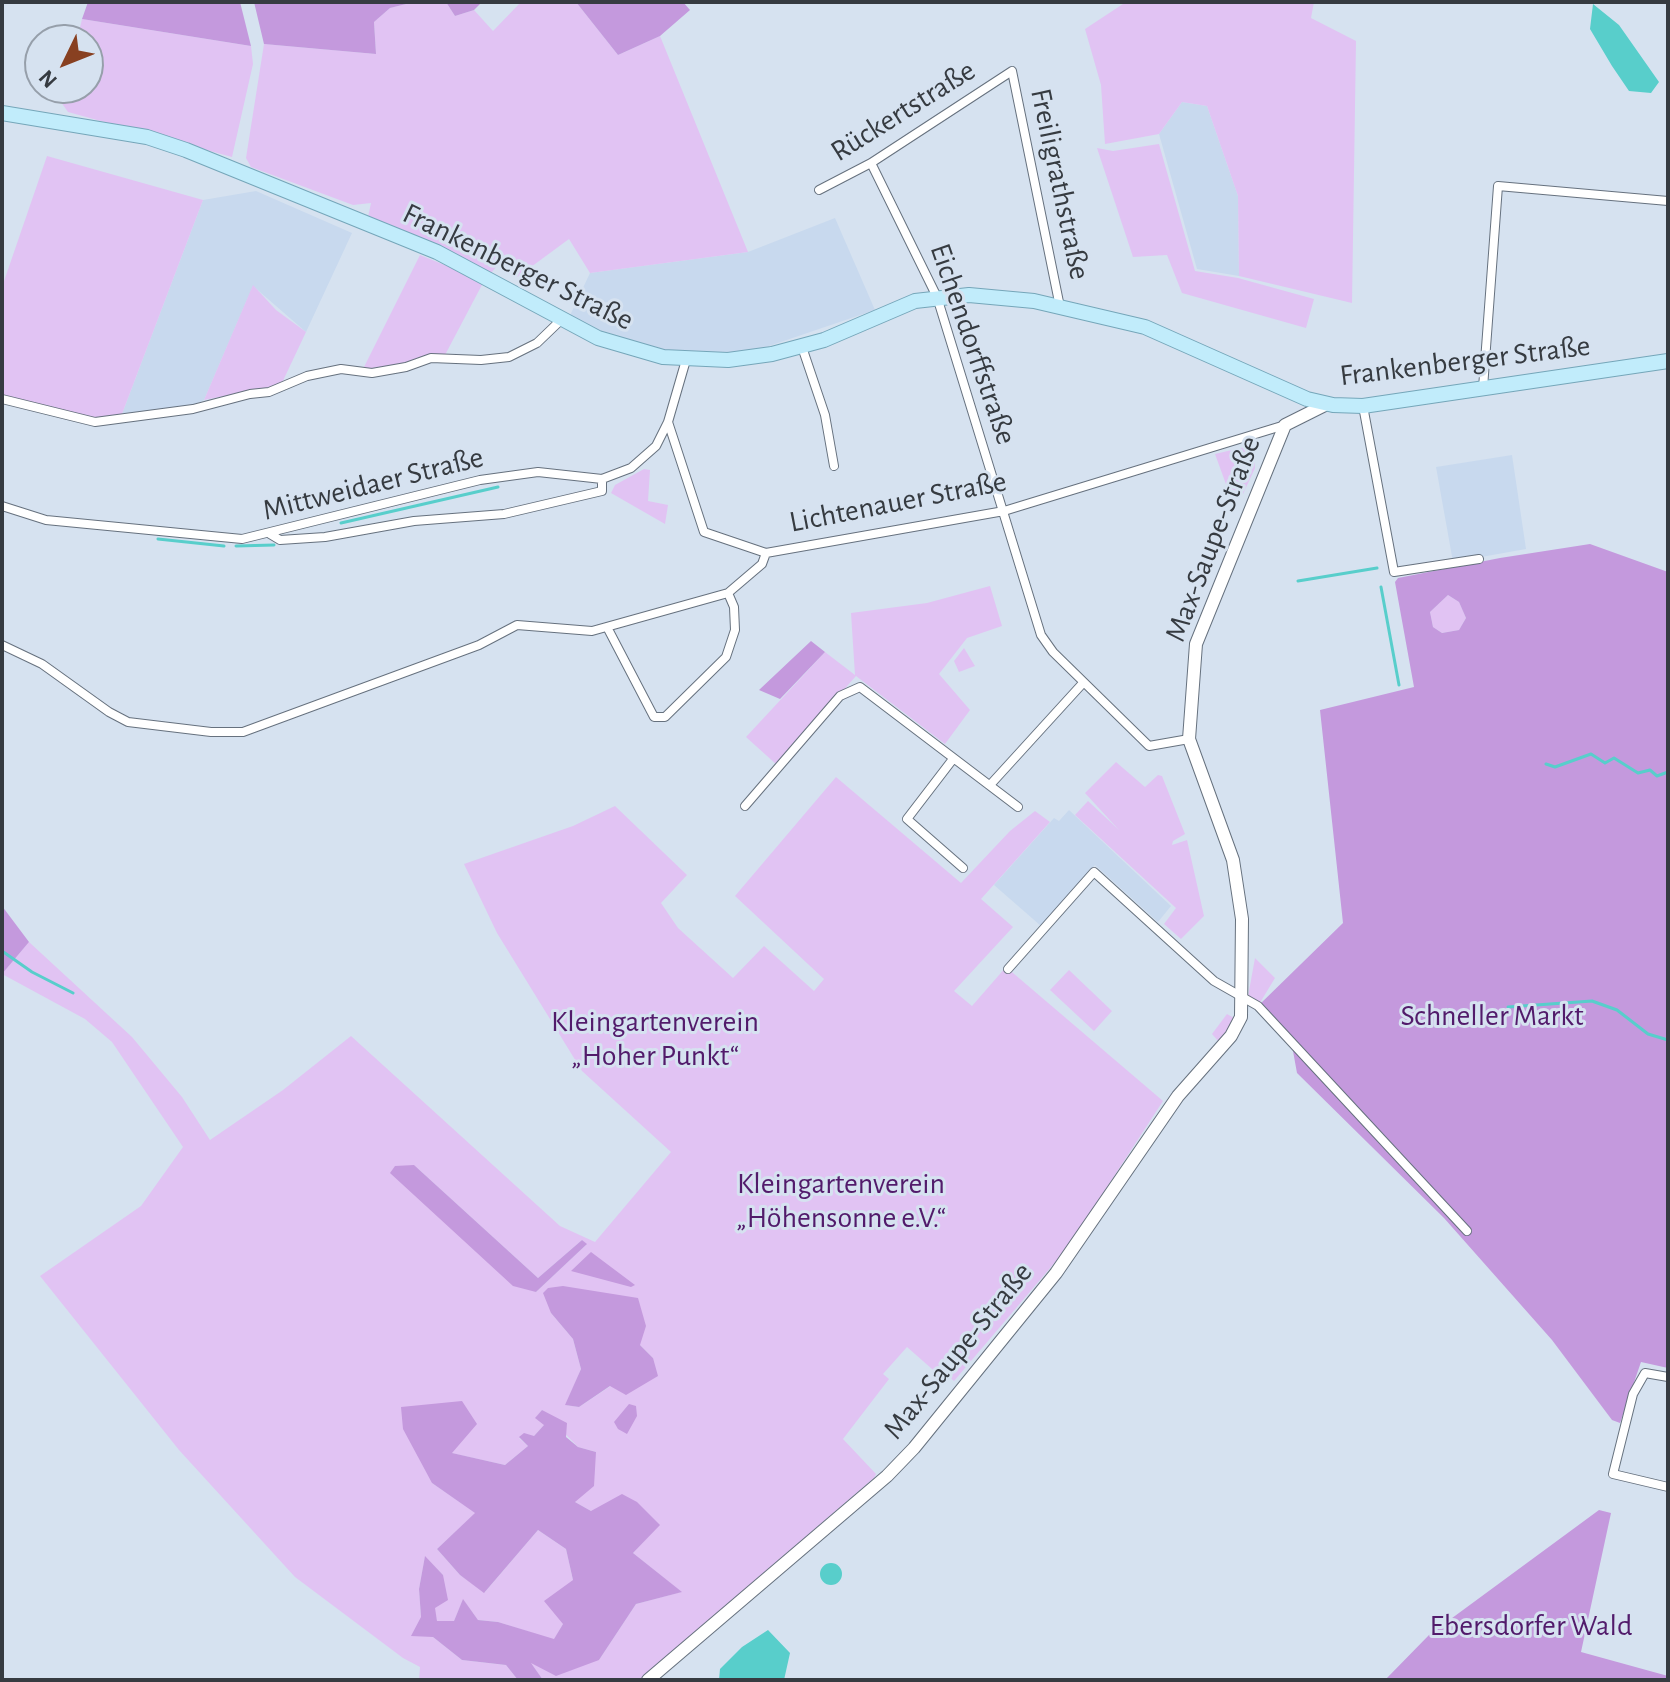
<!DOCTYPE html>
<meta charset="utf-8">
<style>
body{margin:0}
#map{position:relative;width:1670px;height:1682px;overflow:hidden;background:#d6e2f0;font-family:"Alegreya Sans",sans-serif}
canvas{display:block}
.frame{position:absolute;inset:0;border:4px solid #363b41;pointer-events:none}
.north{position:absolute;left:24px;top:24px;width:80px;height:80px;box-sizing:border-box;background:#d6e2f0;border:2px solid #969faa;border-radius:50%;rotate:227deg;font-size:22px;font-weight:700;line-height:32px;text-align:center;color:#363b41}
.north::after{content:'';display:block;margin:auto;width:28px;height:36px;background:#884021;clip-path:polygon(50% 0,100% 100%,50% 72%,0 100%)}
</style>
<div id="map">
<canvas width="1670" height="1682"></canvas>
<div class="frame"></div>
<div class="north">N</div>
</div>
<script>
const g = document.querySelector('canvas').getContext('2d');
g.lineJoin = 'round';
function fill(path, color) { g.fillStyle = color; g.fill(path, 'evenodd'); }
const shape = rows => new Path2D(rows.map(r => 'M' + r).join(''));
function strokePath(path, color, width, dash) { g.strokeStyle = color; g.lineWidth = width; g.lineCap = dash ? 'butt' : 'round'; g.setLineDash(dash || []); g.stroke(path); }
function drawText(font, color, halo, rows, align = 'center') {
  g.font = font + ' "Alegreya Sans",sans-serif'; g.lineWidth = 6; g.setLineDash([]); g.textBaseline = 'middle'; g.strokeStyle = halo; g.fillStyle = color; for (const [text, x, y, turn = 0] of rows) {
    g.save(); g.translate(x, y); g.rotate((+turn || 0) * Math.PI / 180); g.textAlign = isNaN(turn) ? turn : align; if (halo) g.strokeText(text, 0, 0); g.fillText(text, 0, 0); g.restore();
  }
}
const built = shape([
 [1182,102,1207,106,1238,196,1239,276,1197,269,1159,134],
 [256,191,352,233,306,332,253,286,204,400,190,407,122,414,203,200],
 [835,218,875,310,710,366,680,365,631,355,565,326,590,273,748,252],
 [1512,455,1526,549,1453,562,1436,467],
 [1069,810,1171,906,1158,922,1095,865,1041,926,994,885,1054,818,1059,821]
]);
const green = shape([
 [414,2,446,2,455,16,474,10,493,31,521,2,576,2,618,55,660,36,748,252,590,273,569,239,516,278,499,264,490,274,429,241,368,217,371,203,353,205,251,167,246,158,264,44,376,54,374,22,390,8],
 [1126,2,1314,2,1311,18,1356,41,1352,303,1239,276,1238,196,1207,106,1182,102,1159,134,1105,144,1101,85,1085,29],
 [82,19,251,46,253,64,232,157,68,112,61,102,64,88,88,88,88,40,77,40],
 [1159,144,1195,271,1238,278,1314,299,1306,328,1182,293,1167,255,1133,257,1097,148,1113,151],
 [47,156,203,200,122,414,100,419,79,417,2,395,2,287],
 [420,255,484,281,445,355,430,355,407,364,363,369],
 [253,285,276,310,306,332,281,385,204,400],
 [1253,445,1255,468,1243,494,1227,487,1215,454],
 [644,469,650,470,648,501,668,505,665,524,611,493,615,485],
 [990,586,1002,626,967,638,939,674,970,710,945,744,856,676,777,765,746,737,825,652,855,675,851,613,927,603],
 [1448,595,1459,602,1466,618,1459,630,1442,633,1433,627,1430,612],
 [964,648,975,666,959,672,954,661],
 [1116,762,1145,787,1158,775,1162,776,1185,834,1173,841,1172,845,1187,840,1204,916,1181,939,1164,924,1176,908,1075,815,1088,801,1119,830,1085,793],
 [836,777,961,883,1010,831,1035,811,1050,822,981,899,1013,927,954,991,972,1006,1006,967,1163,1101,1068,1247,954,1381,943,1372,940,1376,907,1347,883,1374,889,1379,843,1439,876,1474,874,1478,639,1680,543,1680,529,1661,599,1660,636,1604,681,1592,633,1553,659,1525,591,1511,575,1502,596,1452,578,1447,542,1410,536,1418,545,1424,534,1436,519,1438,528,1446,505,1465,451,1453,462,1401,432,1483,476,1513,437,1549,460,1575,485,1592,538,1530,566,1549,573,1580,563,1624,554,1640,498,1622,478,1620,463,1600,454,1621,437,1621,434,1608,443,1575,425,1557,419,1589,421,1617,433,1637,462,1660,506,1665,518,1680,419,1680,420,1667,403,1658,295,1577,179,1450,40,1276,141,1206,183,1147,112,1042,85,1019,2,974,29,942,132,1037,182,1097,210,1140,283,1090,351,1036,560,1226,595,1242,671,1152,582,1071,497,933,464,864,573,826,615,806,687,875,661,903,678,928,733,978,764,946,814,991,824,979,735,896],
 [414,1165,538,1278,582,1240,586,1245,536,1292],
 [551,1290,640,1345,653,1358,579,1407,566,1405,581,1369,573,1339,551,1313],
 [1255,958,1275,978,1258,1006,1247,1002],
 [1069,970,1112,1011,1094,1031,1050,990],
 [1227,1014,1234,1018,1232,1028,1219,1042,1212,1034]
]);
const forest = shape([
 [88,2,240,2,251,46,82,19],
 [254,2,414,2,390,8,374,22,376,54,264,44],
 [446,2,482,2,474,10,455,16],
 [576,2,683,2,690,10,660,36,618,55],
 [1590,544,1668,572,1668,1368,1641,1362,1620,1423,1612,1420,1552,1340,1444,1218,1297,1073,1291,1040,1258,1006,1343,923,1320,710,1414,687,1395,582,1398,578,1500,558],
 [1448,595,1459,602,1466,618,1459,630,1442,633,1433,627,1430,612],
 [811,641,825,652,780,699,759,690],
 [2,906,29,942,2,974],
 [414,1165,538,1278,582,1240,587,1244,536,1292,513,1286,390,1173,395,1166],
 [591,1252,635,1285,631,1287,571,1271],
 [563,1286,638,1298,646,1326,640,1345,653,1358,658,1376,626,1395,610,1386,579,1407,565,1405,581,1369,573,1339,551,1313,543,1293,548,1288],
 [462,1401,477,1424,452,1453,505,1465,528,1446,519,1437,524,1433,534,1436,544,1425,535,1418,542,1410,567,1423,566,1437,578,1447,596,1452,594,1486,575,1502,591,1511,622,1494,637,1502,660,1525,633,1553,682,1592,636,1604,599,1660,556,1676,531,1663,543,1680,518,1680,506,1665,462,1660,433,1637,411,1636,421,1617,419,1589,425,1556,443,1575,448,1600,435,1608,437,1621,454,1621,463,1599,478,1620,498,1622,554,1639,563,1624,544,1601,573,1580,566,1549,538,1530,484,1593,460,1575,437,1549,475,1513,432,1483,403,1429,401,1407],
 [629,1404,636,1406,637,1416,627,1434,618,1429,614,1422],
 [1599,1510,1611,1513,1581,1652,1668,1676,1668,1680,1385,1680,1429,1635]
]);
const water = shape([
 [1593,4,1619,25,1659,82,1651,93,1629,91,1612,66,1590,29],
 '820 1574a11 11 0 1 1 22 0a11 11 0 1 1-22 0Z',
 [768,1630,790,1653,784,1680,719,1680,720,1669,742,1647]
]);
const stream = shape([
 [341,523,498,487],
 [158,539,224,546],
 [236,546,274,545],
 [1298,581,1377,568],
 [1381,587,1399,685],
 [1546,764,1555,767,1591,754,1605,763,1614,758,1638,773,1650,770,1657,776,1668,772],
 [2,951,32,972,73,993],
 [1508,1007,1592,1001,1617,1010,1648,1034,1668,1040]
]);
const street = shape([
 [871,163,937,297,1041,635,1053,652,1149,746,1189,739],
 [819,190,871,163,1012,71,1060,307],
 [802,347,825,415,834,466],
 [1483,388,1498,186,1668,201],
 [2,399,95,422,193,409,250,394,269,392,307,376,341,369,372,373,406,367,431,358,481,360,509,357,537,343,562,319],
 [1363,406,1394,572,1479,559],
 [668,422,704,532,766,553,1004,511,1285,425],
 [2,506,46,520,242,539,480,480,538,472,602,479,631,468,656,446,668,422,686,360],
 [270,534,280,540,325,537,414,521,504,514,602,491,602,479],
 [607,627,654,717,665,717,726,657,735,630,734,607,728,593],
 [2,645,42,664,109,712,128,722,211,732,243,732,479,645,517,625,592,631,728,593,762,564,766,553],
 [953,759,907,819,963,868],
 [990,785,1083,683],
 [745,806,840,696,860,687,1018,807],
 [1008,969,1094,872,1214,981,1258,1006,1467,1231],
 [1668,1377,1645,1373,1633,1394,1613,1474,1668,1487]
]);
const secondary = shape([
 [648,1680,887,1476,914,1448,1056,1273,1178,1096,1231,1036,1241,1017,1242,919,1233,860,1189,739,1196,644,1285,425,1327,404]
]);
const primary = shape([
 [2,113,147,137,186,150,437,252,598,338,663,357,728,360,772,354,824,340,915,301,969,295,1034,301,1145,327,1307,399,1333,405,1363,406,1668,361]
]);
const streetNames = [
 ["Rückertstraße",903,111,-32],
 ["Freiligrathstraße",1060,184,78],
 ["Frankenberger Straße",518,267,26],
 ["Eichendorffstraße",973,344,71],
 ["Frankenberger Straße",1465,361,-7],
 ["Mittweidaer Straße",373,484,-14],
 ["Lichtenauer Straße",898,502,-11],
 ["Max-Saupe-Straße",1213,539,-69],
 ["Max-Saupe-Straße",958,1351,-51]
];
const parkNames = [
 ["Schneller Markt",1492,1016],
 ["Kleingartenverein",655,1022],
 ["„Hoher Punkt“",655,1056],
 ["Kleingartenverein",841,1184],
 ["„Höhensonne e.V.“",841,1218],
 ["Ebersdorfer Wald",1531,1626]
];
fill(built, '#c8d9ee');
fill(green, '#e1c3f3');
fill(forest, '#c499dd');
fill(water, '#58cecb');
strokePath(stream, '#58cecb', 3);
strokePath(street, '#66717e', 10);
strokePath(secondary, '#66717e', 14);
strokePath(primary, '#75a6b9', 16);
strokePath(street, '#fff', 8);
strokePath(secondary, '#fff', 12);
strokePath(primary, '#c1ecfb', 14);
drawText('30px', '#363b41', '#d6e2f0', streetNames);
drawText('30px', '#521b6b', '#d6e2f0', parkNames);
</script>
